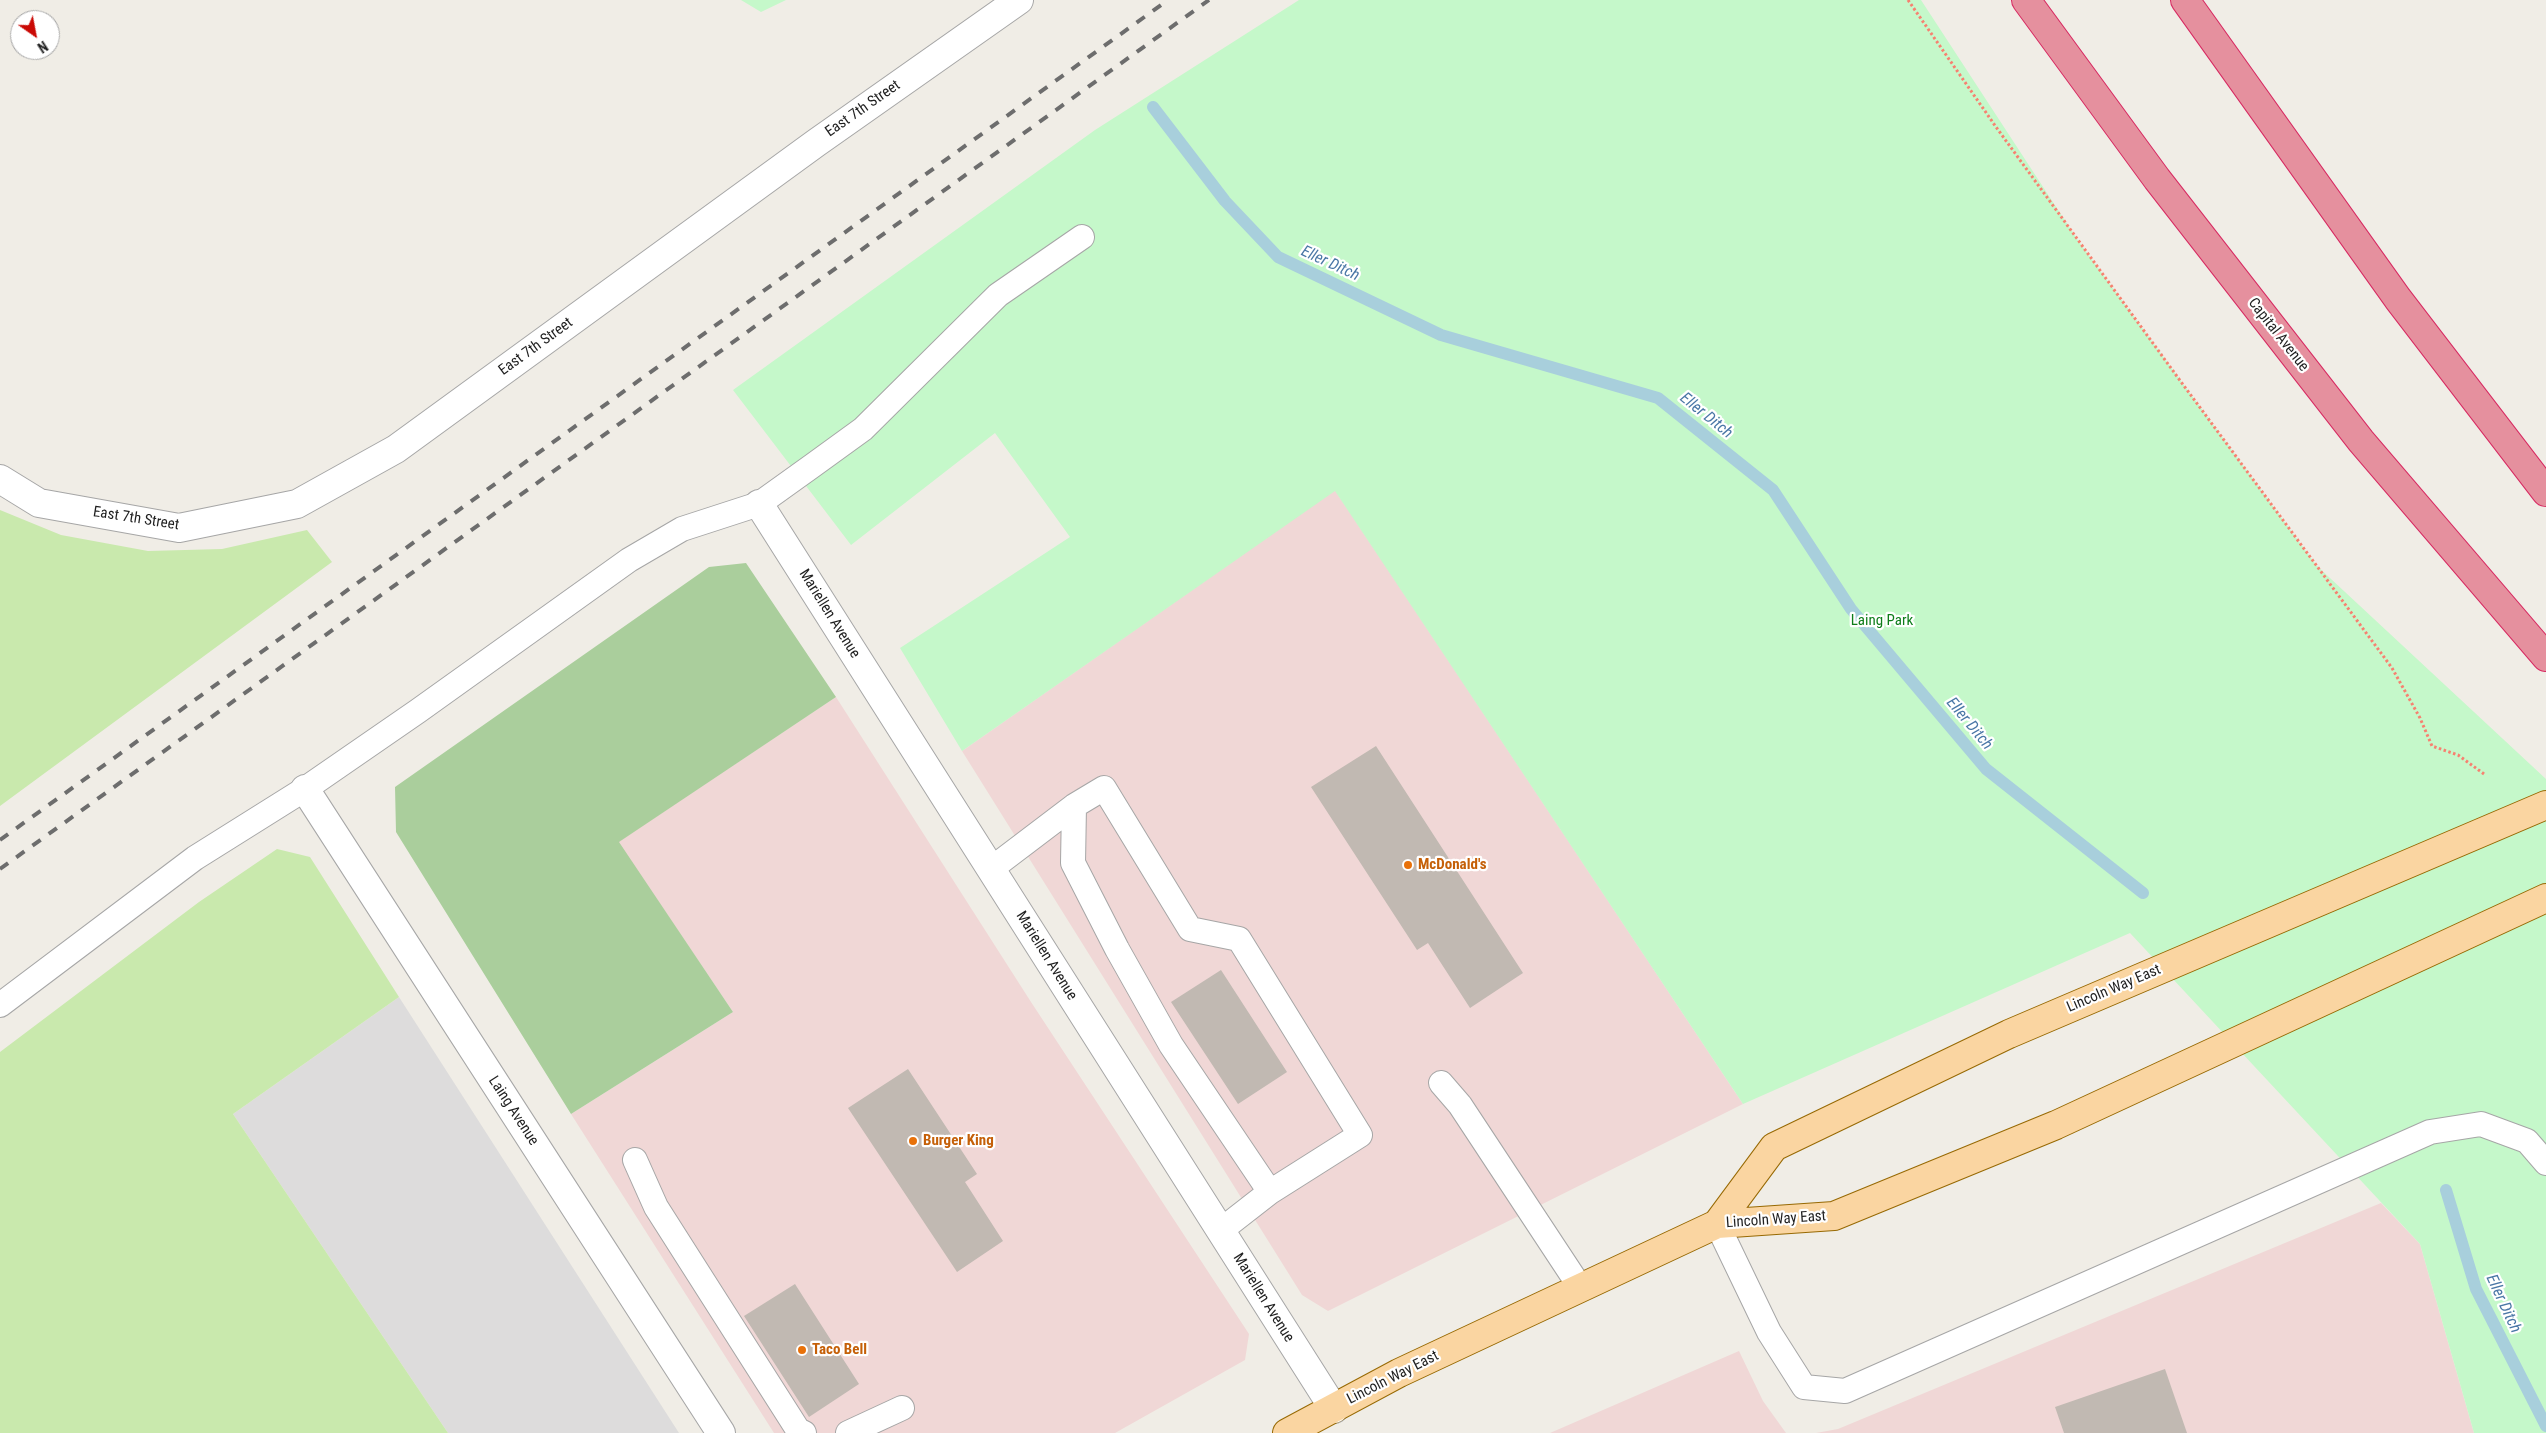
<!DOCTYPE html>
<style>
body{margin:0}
#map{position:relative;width:2546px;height:1433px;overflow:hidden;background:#f0ede6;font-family:"Roboto Condensed",sans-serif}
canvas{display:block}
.north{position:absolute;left:10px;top:10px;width:50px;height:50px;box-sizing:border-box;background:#fff;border:1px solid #a5a5a5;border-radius:50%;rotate:147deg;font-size:14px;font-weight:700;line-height:20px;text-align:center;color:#1f1f1f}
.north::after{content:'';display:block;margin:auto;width:18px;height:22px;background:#ca0905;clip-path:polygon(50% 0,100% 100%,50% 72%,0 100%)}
</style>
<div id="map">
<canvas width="2546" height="1433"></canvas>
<div class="north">N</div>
</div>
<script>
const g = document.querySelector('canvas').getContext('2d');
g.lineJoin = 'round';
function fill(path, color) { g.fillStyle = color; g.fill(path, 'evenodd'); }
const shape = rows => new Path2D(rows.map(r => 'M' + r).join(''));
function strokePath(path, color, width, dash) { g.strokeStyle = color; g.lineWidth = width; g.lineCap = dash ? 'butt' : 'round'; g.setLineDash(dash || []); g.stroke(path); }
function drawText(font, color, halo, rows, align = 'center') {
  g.font = font + ' "Roboto Condensed",sans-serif'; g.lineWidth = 4.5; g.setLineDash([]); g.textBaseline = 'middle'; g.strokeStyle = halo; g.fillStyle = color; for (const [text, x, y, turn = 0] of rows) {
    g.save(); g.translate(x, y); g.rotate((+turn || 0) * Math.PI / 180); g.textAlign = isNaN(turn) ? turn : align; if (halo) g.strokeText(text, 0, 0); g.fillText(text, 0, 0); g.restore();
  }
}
const residential = shape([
 [399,997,679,1433,448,1433,233,1114]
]);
const commercial = shape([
 [1335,490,1743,1104,1328,1311,1302,1295,962,751],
 [836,697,1031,1002,1249,1334,1245,1360,1115,1433,774,1433,571,1114,733,1012,618,842],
 [2381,1203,2420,1244,2474,1433,1816,1433,1838,1429],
 [1739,1351,1763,1401,1786,1433,1550,1433]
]);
const grass = shape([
 [0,510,61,535,148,551,222,549,307,530,332,562,0,806],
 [277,849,310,857,399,997,233,1114,448,1433,0,1433,0,1052,199,902]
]);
const forest = shape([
 [746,563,836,697,619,842,733,1012,571,1114,396,832,395,787,709,567]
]);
const park = shape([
 [741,0,786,0,761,12],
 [1299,0,1921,0,2079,242,2316,565,2546,779,2546,1433,2474,1433,2420,1244,2130,933,1743,1104,1335,491,962,751,900,648,1070,537,995,433,851,545,733,390,1095,130]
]);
const stream = shape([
 [1153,107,1225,201,1278,257,1441,335,1658,398,1773,490,1851,609,1986,769,2143,893],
 [2446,1190,2476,1289,2546,1426]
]);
const building = shape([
 [1376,746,1523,973,1470,1008,1428,943,1417,950,1311,787],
 [1221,970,1287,1072,1238,1104,1171,1002],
 [908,1069,977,1174,965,1182,1003,1241,957,1272,848,1108],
 [795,1284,859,1384,809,1417,744,1316],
 [2165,1369,2187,1433,2064,1433,2055,1407]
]);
const path = shape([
 [1908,0,1996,127,2176,375,2392,668,2420,718,2432,746,2458,755,2484,774]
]);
const lane = shape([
 [1074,806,1073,863,1117,949,1171,1045,1270,1192],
 [991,869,1074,806,1104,788,1190,929,1239,939,1360,1135,1270,1192,1220,1231],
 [0,1005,195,858,305,789,418,711,629,560,682,529,759,504,812,466,863,429,998,295,1082,237],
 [1441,1083,1460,1105,1580,1287],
 [635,1160,656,1207,798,1430,804,1433],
 [1717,1224,1769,1332,1804,1387,1845,1391,2430,1132,2481,1124,2527,1141,2546,1163],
 [848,1433,902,1408]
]);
const street = shape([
 [0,479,39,503,179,528,297,504,396,449,816,143,1019,0],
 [759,504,1334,1409],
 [305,789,721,1433]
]);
const primary = shape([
 [1717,1224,1774,1147,2009,1034,2546,805],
 [1287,1433,1399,1373,1717,1224,1834,1216,2056,1125,2546,898]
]);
const highway = shape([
 [2026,0,2157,179,2361,441,2546,657],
 [2185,0,2398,299,2546,492]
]);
const rail = shape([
 [0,840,1168,0],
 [0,869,1209,0]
]);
const markers = [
 [1408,865,5,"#e8710a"],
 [913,1141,5,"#e8710a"],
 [802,1350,5,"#e8710a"]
];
const streetNames = [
 ["East 7th Street",863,109,-35],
 ["Capital Avenue",2278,335,52],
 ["East 7th Street",536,347,-36],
 ["East 7th Street",136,519,9],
 ["Mariellen Avenue",829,614,58],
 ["Mariellen Avenue",1046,956,58],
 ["Lincoln Way East",2114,989,-23],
 ["Laing Avenue",513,1111,57],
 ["Lincoln Way East",1776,1220,-4],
 ["Mariellen Avenue",1263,1298,58],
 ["Lincoln Way East",1393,1378,-27]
];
const parkNames = [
 ["Laing Park",1882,621]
];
const foodNames = [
 ["McDonald's",1418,865],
 ["Burger King",923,1141],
 ["Taco Bell",812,1350]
];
const waterNames = [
 ["Eller Ditch",1330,264,25],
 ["Eller Ditch",1706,416,39],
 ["Eller Ditch",1969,724,50],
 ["Eller Ditch",2503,1304,65]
];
fill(residential, '#dddcdc');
fill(commercial, '#f0d7d6');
fill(grass, '#c9e9ad');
fill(forest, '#aace9c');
fill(park, '#c5f8ca');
strokePath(stream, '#a8cfdc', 12);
fill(building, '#c1b9b2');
strokePath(lane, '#a6a6a6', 26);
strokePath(street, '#a6a6a6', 30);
strokePath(primary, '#976903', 30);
strokePath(highway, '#d72a62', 30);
strokePath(path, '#f78170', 3, [2.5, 2.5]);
strokePath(lane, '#fff', 24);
strokePath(street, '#fff', 28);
strokePath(primary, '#fad5a1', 28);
strokePath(highway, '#e5909e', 28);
strokePath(rail, '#6d6d6d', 4, [10, 10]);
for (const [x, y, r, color] of markers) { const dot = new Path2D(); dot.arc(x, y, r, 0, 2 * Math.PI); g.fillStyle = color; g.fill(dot); strokePath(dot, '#fff', 2); }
drawText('15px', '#1f1f1f', '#fff', streetNames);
drawText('15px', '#0e7d1a', '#fff', parkNames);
drawText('bold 15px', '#c56008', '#fff', foodNames, 'left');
drawText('italic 16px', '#4a77a6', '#fff', waterNames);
</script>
